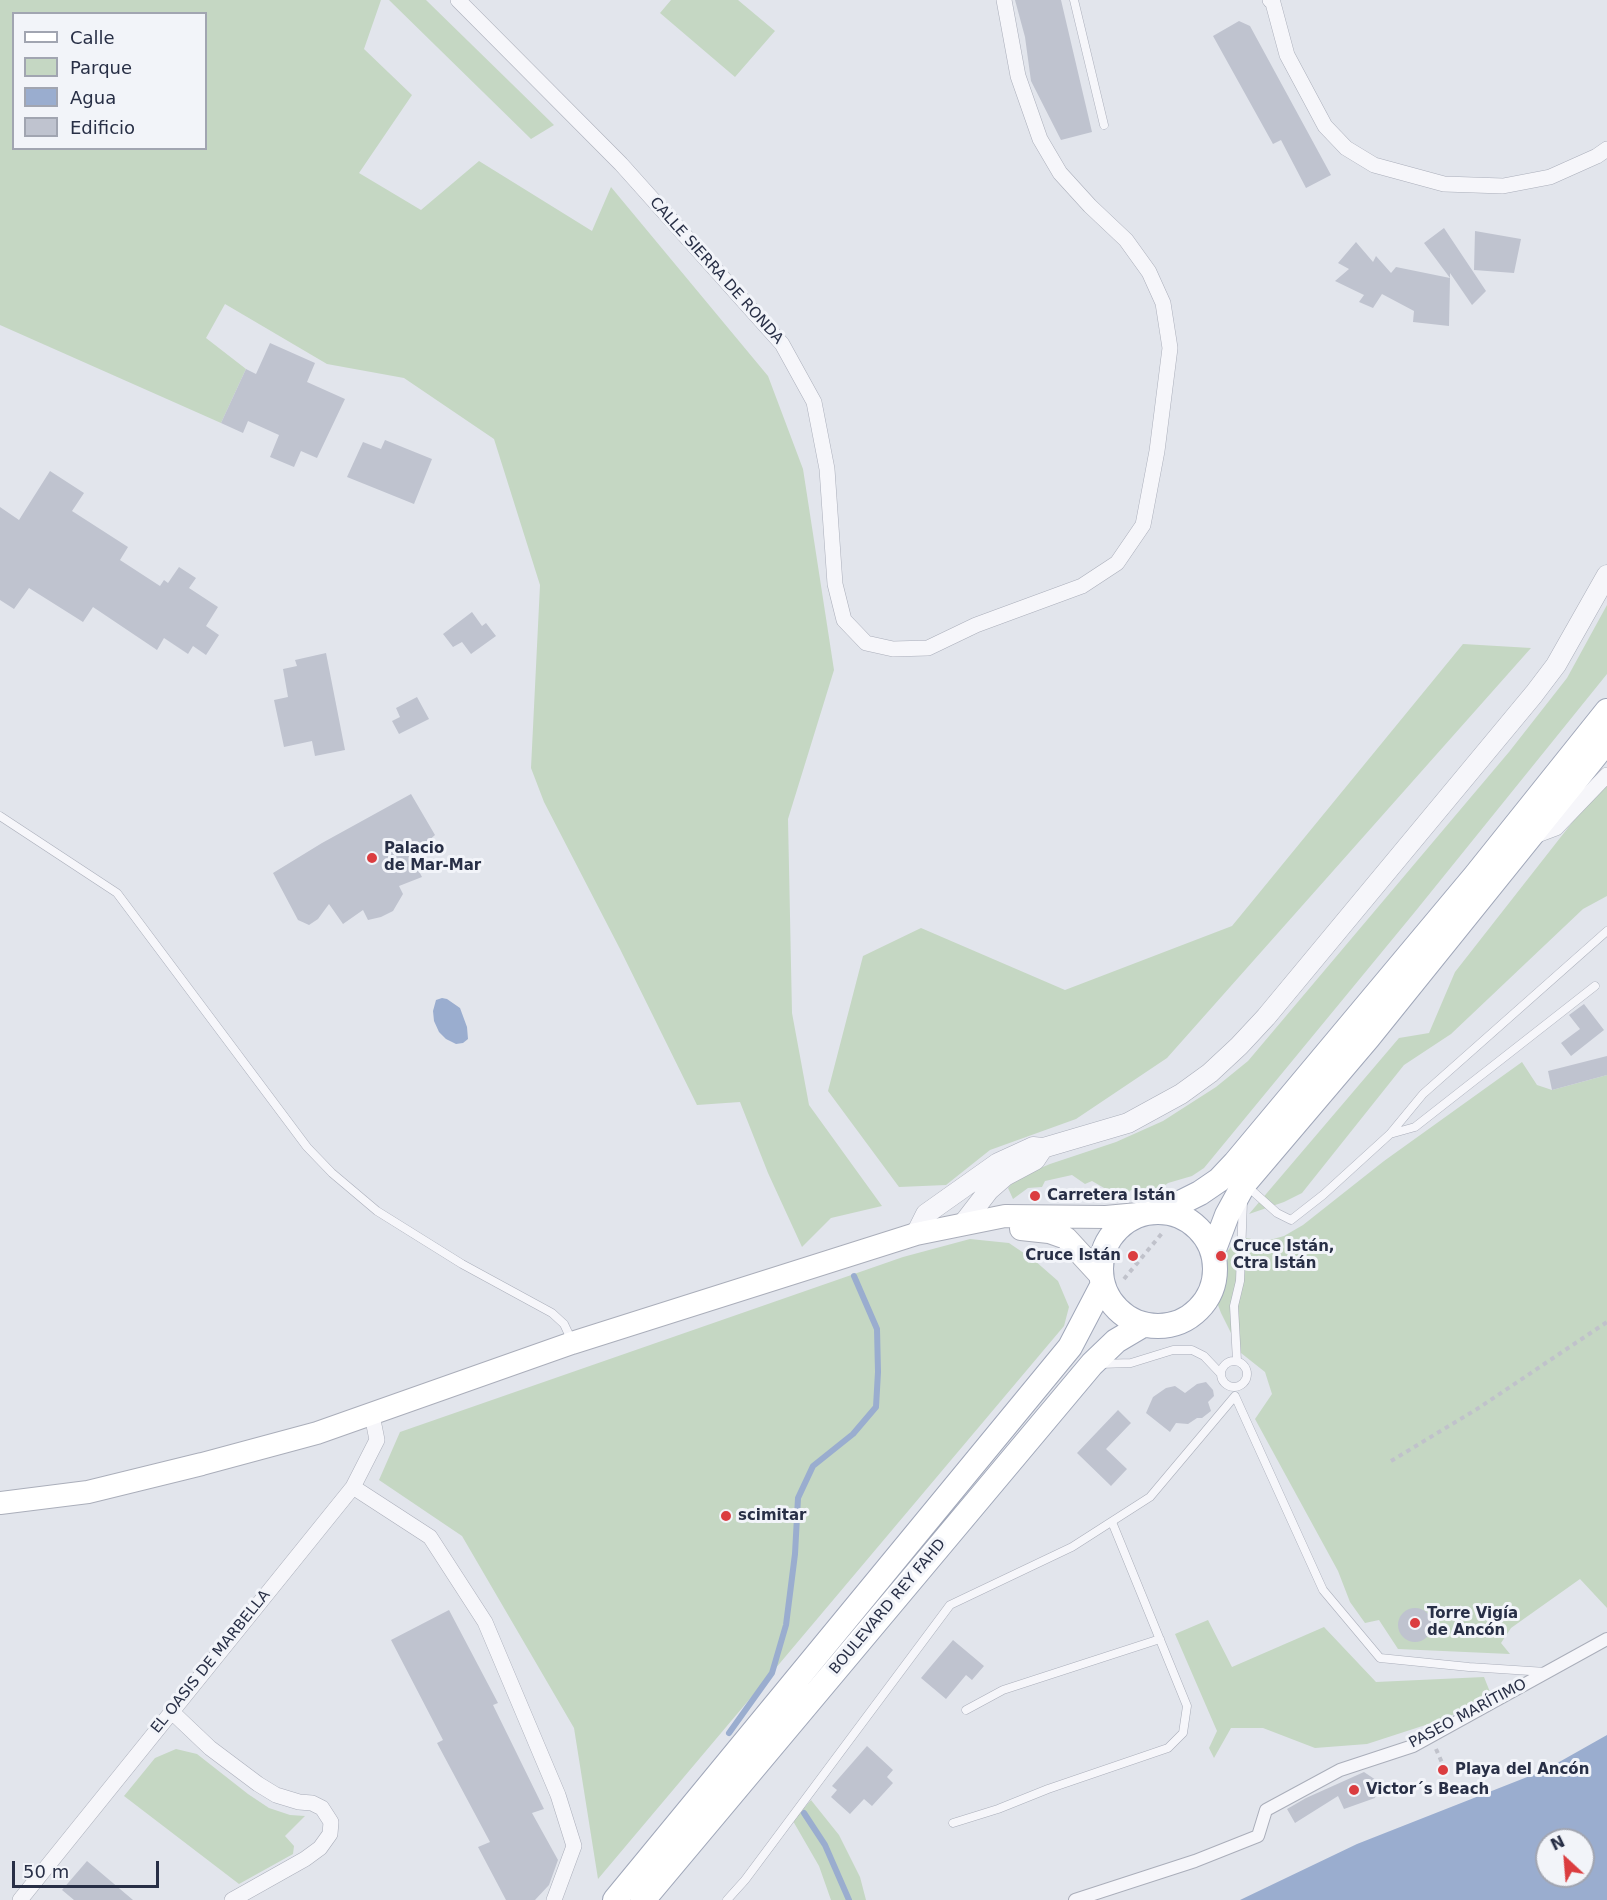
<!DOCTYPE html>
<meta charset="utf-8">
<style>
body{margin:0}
#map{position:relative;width:1607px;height:1900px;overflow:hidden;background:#e2e5ec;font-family:"DejaVu Sans",sans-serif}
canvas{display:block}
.legend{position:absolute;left:12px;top:12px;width:195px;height:138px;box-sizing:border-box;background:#f2f4f9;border:2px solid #a1a5b1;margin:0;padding:8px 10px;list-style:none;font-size:18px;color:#282f46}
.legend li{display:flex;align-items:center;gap:12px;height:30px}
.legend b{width:30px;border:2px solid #a1a5b1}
.north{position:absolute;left:1535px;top:1828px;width:60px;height:60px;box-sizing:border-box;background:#f2f4f9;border:2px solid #a1a5b1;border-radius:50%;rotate:334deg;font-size:16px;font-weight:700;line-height:24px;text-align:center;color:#282f46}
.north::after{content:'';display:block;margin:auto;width:21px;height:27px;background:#db3d40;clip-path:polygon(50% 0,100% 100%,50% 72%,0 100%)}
.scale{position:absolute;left:12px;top:1861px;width:147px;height:27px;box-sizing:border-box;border:3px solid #282f46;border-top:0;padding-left:8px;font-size:18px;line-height:21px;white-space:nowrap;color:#282f46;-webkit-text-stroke:4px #f2f4f9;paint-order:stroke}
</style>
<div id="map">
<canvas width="1607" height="1900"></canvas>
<ul class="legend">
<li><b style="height:8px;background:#fff"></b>Calle</li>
<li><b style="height:16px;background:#c5d7c3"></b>Parque</li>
<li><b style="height:16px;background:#9aadcf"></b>Agua</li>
<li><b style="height:16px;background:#bfc3cf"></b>Edificio</li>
</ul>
<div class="north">N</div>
<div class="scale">50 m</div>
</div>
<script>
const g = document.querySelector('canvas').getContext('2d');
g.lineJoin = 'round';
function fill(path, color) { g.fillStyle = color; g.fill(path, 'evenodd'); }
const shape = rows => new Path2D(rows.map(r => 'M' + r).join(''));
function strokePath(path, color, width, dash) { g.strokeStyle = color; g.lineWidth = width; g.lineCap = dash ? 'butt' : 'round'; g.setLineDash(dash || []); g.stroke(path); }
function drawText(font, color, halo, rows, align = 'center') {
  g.font = font + ' "DejaVu Sans",sans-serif'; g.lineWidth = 6; g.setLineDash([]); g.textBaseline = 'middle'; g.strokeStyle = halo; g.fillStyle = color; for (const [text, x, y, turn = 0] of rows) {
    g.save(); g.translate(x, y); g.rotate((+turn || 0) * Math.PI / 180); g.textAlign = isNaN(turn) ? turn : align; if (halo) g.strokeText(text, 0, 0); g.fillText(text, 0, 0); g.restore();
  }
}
const green = shape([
 [0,0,381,0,364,49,412,95,359,173,421,210,479,161,592,231,611,187,768,376,803,469,834,670,788,819,792,1013,809,1105,882,1206,831,1218,802,1247,768,1173,740,1102,697,1105,620,949,544,802,531,768,540,585,494,439,404,378,327,364,225,304,206,338,246,369,221,423,0,325],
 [14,14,206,14,206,148,14,148],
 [389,0,426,0,554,125,531,139],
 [671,0,738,0,775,31,735,77,660,13],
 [1607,605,1607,674,1414,913,1204,1168,1192,1176,1168,1183,1163,1187,1139,1192,1131,1190,1125,1196,1118,1196,1092,1181,1085,1184,1072,1175,1045,1181,1042,1187,1028,1188,1013,1199,1008,1188,1017,1178,1050,1164,1116,1142,1163,1121,1216,1087,1248,1061,1509,752,1567,678],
 [1463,644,1531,648,1167,1058,1076,1119,990,1150,946,1185,899,1187,828,1091,863,956,921,928,1065,990,1232,926],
 [1607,778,1607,896,1583,909,1451,1034,1404,1065,1302,1193,1284,1202,1249,1214,1399,1038,1429,1033,1455,972],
 [1522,1062,1537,1085,1552,1090,1607,1075,1607,1608,1580,1579,1511,1628,1501,1643,1510,1654,1398,1649,1379,1620,1365,1623,1350,1602,1338,1571,1255,1419,1272,1394,1265,1372,1241,1353,1221,1313,1207,1276,1239,1237,1266,1241,1284,1236,1303,1225,1384,1161],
 [970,1239,1009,1243,1034,1260,1058,1281,1069,1307,1064,1326,598,1879,574,1728,462,1536,379,1480,400,1432,903,1257],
 [1208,1620,1232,1667,1324,1627,1376,1682,1484,1677,1490,1692,1484,1698,1447,1718,1367,1744,1315,1748,1263,1728,1231,1728,1214,1758,1209,1748,1217,1731,1175,1634],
 [176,1749,197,1754,248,1794,269,1808,290,1815,305,1816,285,1836,294,1846,293,1854,239,1884,124,1796,155,1758],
 [811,1800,839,1835,860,1877,866,1900,831,1900,819,1866,793,1821]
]);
const water = shape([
 [442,998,447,999,460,1008,467,1027,468,1039,463,1043,456,1044,446,1039,439,1032,434,1021,433,1011,436,1000],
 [1607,1735,1607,1900,1240,1900,1357,1844,1545,1770],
 [1547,1840,1583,1840,1583,1876,1547,1876]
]);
const stream = shape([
 [729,1733,772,1673,786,1625,795,1554,798,1498,813,1466,853,1434,876,1407,878,1372,877,1329,854,1276],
 [804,1813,825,1845,849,1900]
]);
const building = shape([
 [1015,0,1061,0,1092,132,1061,140,1031,81,1025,37],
 [1239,21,1250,26,1331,175,1306,188,1281,140,1273,144,1213,36],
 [1444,228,1486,291,1472,305,1450,273,1450,278,1424,243],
 [1475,231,1521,239,1514,273,1474,270],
 [1356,242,1373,262,1376,256,1391,273,1396,267,1450,278,1449,326,1413,322,1414,311,1382,294,1373,308,1359,302,1364,295,1335,281,1349,269,1338,263],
 [270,343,315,363,307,382,345,399,317,458,301,451,294,467,270,457,279,435,248,421,243,433,221,423,246,369,256,374],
 [385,440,432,459,414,504,347,477,363,442,381,449],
 [50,471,84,493,72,511,128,547,120,560,160,586,164,580,168,583,179,567,196,578,189,588,218,607,206,626,219,635,206,655,193,646,188,654,164,638,157,650,93,607,83,622,29,588,14,609,0,600,0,507,19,520],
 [472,612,482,626,486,623,496,636,471,654,462,642,453,647,443,634],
 [326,653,345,750,315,756,312,741,284,747,274,700,288,697,283,669,297,666,295,660],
 [417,697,429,719,399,734,392,721,400,717,396,708],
 [411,794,435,835,411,856,422,877,399,886,403,894,393,911,381,917,368,920,363,910,343,924,329,904,318,919,309,925,298,920,273,873,322,843],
 [1584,1004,1604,1030,1571,1056,1561,1043,1580,1029,1569,1015],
 [1607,1056,1607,1075,1552,1090,1548,1071],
 [1206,1382,1213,1390,1214,1396,1208,1402,1211,1411,1202,1418,1197,1418,1188,1424,1176,1423,1170,1432,1146,1413,1153,1397,1166,1388,1175,1386,1185,1393,1197,1384],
 [1118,1410,1131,1423,1106,1449,1127,1469,1111,1486,1077,1453],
 '1398 1625a17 17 0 1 1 34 0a17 17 0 1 1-34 0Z',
 [449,1610,498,1703,493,1705,544,1809,532,1813,558,1860,549,1885,535,1900,506,1900,478,1847,490,1842,437,1743,443,1740,391,1640],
 [953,1640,984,1666,972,1680,966,1675,946,1699,921,1678],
 [867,1746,893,1770,887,1777,893,1783,872,1806,864,1799,850,1814,831,1797,837,1790,832,1786],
 [1364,1772,1379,1782,1375,1798,1344,1809,1338,1796,1295,1823,1287,1809,1306,1798],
 [87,1861,133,1900,74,1900,62,1890]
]);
const path = shape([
 [1124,1279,1163,1232],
 [1391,1461,1477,1409,1607,1322],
 [1436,1749,1443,1765]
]);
const service = shape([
 [1074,0,1104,125],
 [0,816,117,893,307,1147,332,1173,377,1211,462,1264,552,1313,564,1324,572,1341],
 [1390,1134,1415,1127,1595,986],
 [1248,1187,1277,1213,1291,1220,1323,1195,1390,1134,1423,1094,1607,931],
 '1221 1374a13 13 0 1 1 26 0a13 13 0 1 1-26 0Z',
 [1237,1361,1234,1306,1240,1281,1243,1201],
 [1100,1364,1131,1363,1173,1350,1192,1350,1204,1356,1221,1374],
 [966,1710,1003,1690,1160,1639],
 [953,1823,998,1809,1048,1789,1168,1748,1183,1733,1187,1706,1112,1522],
 [727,1900,745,1880,950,1605,1072,1547,1150,1497,1235,1396,1323,1590,1380,1658,1469,1667,1546,1672]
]);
const pedestrian = shape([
 [1075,1900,1195,1861,1258,1836,1266,1810,1340,1770,1413,1746,1607,1639]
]);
const minor = shape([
 [458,0,621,164,782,344,814,402,827,469,835,584,844,620,866,643,893,649,928,648,976,625,1082,586,1117,563,1143,525,1157,451,1170,348,1163,303,1149,272,1126,240,1090,206,1060,173,1040,139,1018,76,1004,0],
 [1270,0,1273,3,1287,55,1325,126,1346,148,1374,165,1444,184,1503,186,1550,177,1597,156,1607,149],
 [1532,837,1556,828,1607,775],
 [353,1487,430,1537,485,1622,558,1795,574,1846,554,1900],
 [171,1711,210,1748,258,1784,276,1795,299,1802,312,1803,322,1808,331,1822,330,1834,320,1848,305,1859,232,1900],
 [20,1900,353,1487,377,1440,372,1415]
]);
const tertiary = shape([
 [962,1225,989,1190,1005,1176,1035,1160,1043,1148],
 [916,1234,926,1214,998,1163,1033,1147,1043,1148,1128,1123,1181,1094,1210,1073,1239,1046,1266,1017,1534,694,1556,665,1607,575]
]);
const secondary = shape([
 [1021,1229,1049,1232,1066,1238,1100,1275],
 [0,1503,88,1492,202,1464,317,1433,572,1343,916,1234,1005,1216,1106,1217,1149,1213]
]);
const primary = shape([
 [1162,1212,1200,1193,1219,1180,1235,1163,1475,876,1607,711],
 '1101 1269a57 57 0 1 1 114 0a57 57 0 1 1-114 0Z',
 [1213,1252,1227,1215,1244,1184,1368,1038,1607,741],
 [615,1900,1070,1347,1103,1284],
 [643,1900,1092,1364,1116,1341,1143,1325]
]);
const markers = [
 [372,858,6,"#db3d40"],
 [1035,1196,6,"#db3d40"],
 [1133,1256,6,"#db3d40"],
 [1221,1256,6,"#db3d40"],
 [726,1516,6,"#db3d40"],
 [1415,1623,6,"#db3d40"],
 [1443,1770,6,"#db3d40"],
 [1354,1790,6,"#db3d40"]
];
const streetNames = [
 ["CALLE SIERRA DE RONDA",716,271,48],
 ["BOULEVARD REY FAHD",888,1607,-50],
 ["EL OASIS DE MARBELLA",211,1662,-51],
 ["PASEO MARÍTIMO",1468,1714,-28]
];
const poiNames = [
 ["Palacio",384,849],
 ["de Mar-Mar",384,866],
 ["Carretera Istán",1047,1196],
 ["Cruce Istán,",1233,1247],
 ["Ctra Istán",1233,1264],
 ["Cruce Istán",1121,1256,"right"],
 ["scimitar",738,1516],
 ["Torre Vigía",1427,1614],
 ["de Ancón",1427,1631],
 ["Playa del Ancón",1455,1770],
 ["Victor´s Beach",1366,1790]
];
fill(green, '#c5d7c3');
fill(water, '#9aadcf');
strokePath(stream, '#9aadcf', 6);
fill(building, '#bfc3cf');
strokePath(service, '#aaaeba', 9);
strokePath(pedestrian, '#aaaeba', 14);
strokePath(minor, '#aaaeba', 16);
strokePath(tertiary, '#aaaeba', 21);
strokePath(secondary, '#aaaeba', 24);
strokePath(primary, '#a0a7b9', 26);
strokePath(path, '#c0c2cb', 4, [4.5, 4.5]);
strokePath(service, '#f6f6fa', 8);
strokePath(pedestrian, '#f6f6fa', 12);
strokePath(minor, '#f6f6fa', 15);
strokePath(tertiary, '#f6f6fa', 20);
strokePath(secondary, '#fff', 22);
strokePath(primary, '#fff', 24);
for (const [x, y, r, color] of markers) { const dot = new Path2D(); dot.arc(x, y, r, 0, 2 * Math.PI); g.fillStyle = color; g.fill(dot); strokePath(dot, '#f2f4f9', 2); }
drawText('15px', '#282f46', '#f2f4f9', streetNames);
drawText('bold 15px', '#282f46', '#f2f4f9', poiNames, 'left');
</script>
